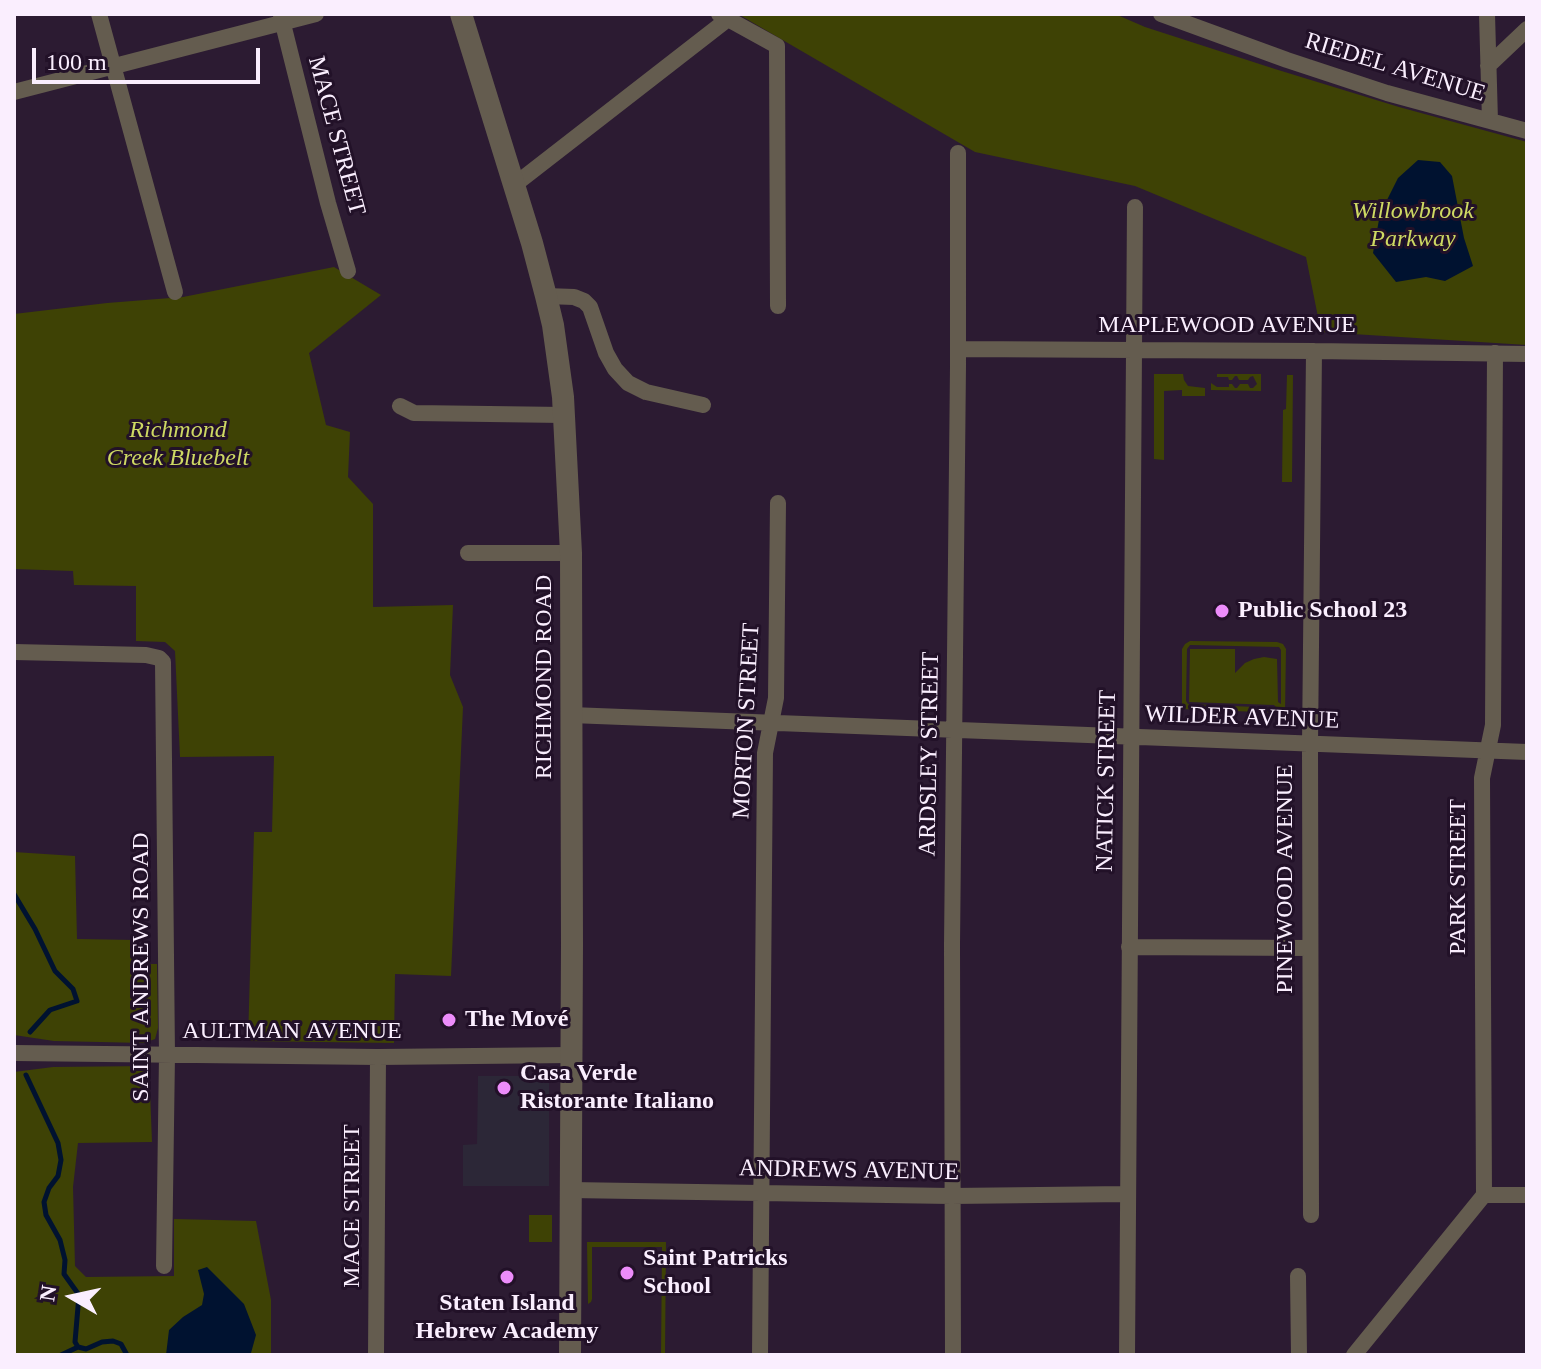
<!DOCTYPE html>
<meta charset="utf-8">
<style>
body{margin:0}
#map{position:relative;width:1541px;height:1369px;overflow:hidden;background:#2c1b32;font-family:"Times New Roman",serif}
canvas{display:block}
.frame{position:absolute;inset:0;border:16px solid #faeefe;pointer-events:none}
.north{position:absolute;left:32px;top:1257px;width:80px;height:80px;-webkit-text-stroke:6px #221128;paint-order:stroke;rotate:279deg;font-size:22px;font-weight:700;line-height:32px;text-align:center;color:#faeefe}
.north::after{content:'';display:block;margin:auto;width:28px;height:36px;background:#faeefe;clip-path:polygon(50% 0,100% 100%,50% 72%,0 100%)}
.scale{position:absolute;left:32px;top:48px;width:228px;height:36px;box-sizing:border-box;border:4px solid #faeefe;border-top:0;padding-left:10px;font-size:24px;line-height:28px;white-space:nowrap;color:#faeefe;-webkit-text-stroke:6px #221128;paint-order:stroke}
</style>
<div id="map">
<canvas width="1541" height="1369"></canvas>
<div class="frame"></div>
<div class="north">N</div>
<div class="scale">100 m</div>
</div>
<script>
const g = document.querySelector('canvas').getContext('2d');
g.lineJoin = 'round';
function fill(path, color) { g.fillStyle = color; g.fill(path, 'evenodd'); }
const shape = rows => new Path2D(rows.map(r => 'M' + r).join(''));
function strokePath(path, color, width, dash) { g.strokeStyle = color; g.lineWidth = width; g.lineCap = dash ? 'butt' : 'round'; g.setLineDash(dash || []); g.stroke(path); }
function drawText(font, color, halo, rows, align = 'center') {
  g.font = font + ' "Times New Roman",serif'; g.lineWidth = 6; g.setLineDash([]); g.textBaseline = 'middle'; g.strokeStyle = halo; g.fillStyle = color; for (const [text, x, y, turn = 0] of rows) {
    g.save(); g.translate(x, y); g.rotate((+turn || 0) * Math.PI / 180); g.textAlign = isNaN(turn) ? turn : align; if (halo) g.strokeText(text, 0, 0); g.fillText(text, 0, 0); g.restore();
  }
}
const commercial = shape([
 [478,1076,549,1076,549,1186,463,1186,463,1145,477,1144]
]);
const green = shape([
 [738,14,1115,14,1145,27,1275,69,1399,107,1527,142,1527,345,1321,332,1306,257,1135,186,975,152],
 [334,267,381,295,309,353,326,425,350,432,348,477,373,504,373,607,453,605,450,675,463,707,451,976,395,974,394,1043,248,1041,254,832,272,832,274,756,180,757,175,651,165,642,136,641,136,586,74,585,73,571,14,569,14,314,107,303,183,297],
 [1154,374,1183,374,1184,380,1188,386,1205,388,1205,396,1182,396,1182,390,1164,391,1164,460,1154,459],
 [1217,374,1261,374,1261,391,1211,390,1211,383,1217,387,1229,387,1229,384,1232,384,1235,388,1237,388,1240,384,1248,384,1250,388,1253,388,1257,384,1253,376,1250,377,1248,380,1239,380,1237,376,1235,376,1232,380,1229,380,1228,377,1217,377],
 [1287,375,1293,375,1292,482,1282,482,1283,410,1286,409],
 [1190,641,1277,642,1283,644,1286,649,1285,713,1182,709,1182,649,1185,644],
 [1190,645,1279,647,1281,650,1281,704,1278,702,1277,659,1264,657,1254,659,1245,663,1235,673,1235,649,1190,649,1189,702,1274,705,1277,708,1188,704,1186,701,1187,649],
 [14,852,75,856,77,939,136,940,136,964,157,964,158,1028,155,1039,144,1043,54,1041,14,1035],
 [149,1066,152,1142,78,1143,73,1187,75,1266,86,1277,174,1276,174,1219,256,1221,271,1300,271,1355,14,1355,14,1072,53,1067],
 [529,1215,552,1215,552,1242,529,1242],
 [587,1242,666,1242,665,1355,661,1355,662,1247,592,1247,592,1299,591,1302,588,1304]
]);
const water = shape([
 [1418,160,1440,162,1452,176,1464,238,1473,266,1445,281,1426,277,1396,282,1373,253,1380,214,1398,178],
 [207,1267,244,1304,256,1335,251,1353,252,1355,166,1355,169,1330,183,1317,202,1305,204,1294,198,1270]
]);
const stream = shape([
 [14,894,35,929,55,971,73,989,77,1001,50,1010,30,1032],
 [26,1075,58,1143,61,1160,58,1176,49,1188,44,1202,46,1215,60,1240,65,1260,64,1274,79,1295,75,1342,78,1347,86,1349,102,1342,113,1341,121,1344,127,1355],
 [61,1355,78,1347]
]);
const minor = shape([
 [99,14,175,292],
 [719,14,777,46,778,306],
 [1161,14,1287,60,1387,93,1527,131],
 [1487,14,1490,121],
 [281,16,328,203,348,271],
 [1488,66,1527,29],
 [14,92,316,14],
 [513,186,728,19],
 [546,296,574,297,584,301,590,307,606,353,615,369,628,383,646,392,703,405],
 [958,349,1314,351,1527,354],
 [400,406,414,413,564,415],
 [468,553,571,553],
 [14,652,146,655,159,658,163,662,167,1055,164,1266],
 [571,715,1527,752],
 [1129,947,1310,948],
 [14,1053,378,1057,571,1055],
 [570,1190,951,1196,1127,1194],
 [1484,1195,1527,1195],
 [1311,1215,1310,745,1314,351],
 [1298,1276,1299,1355],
 [376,1355,378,1057],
 [760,1355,765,753,776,698,778,503],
 [953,1355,952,945,958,366,958,153],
 [1127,1355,1135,207],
 [1354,1355,1484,1195,1482,778,1493,725,1495,353]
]);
const tertiary = shape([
 [461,14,532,243,546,296,553,325,563,397,571,553,572,945,570,1355]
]);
const markers = [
 [1222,611,8,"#ec8cfa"],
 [449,1020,8,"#ec8cfa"],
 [504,1088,8,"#ec8cfa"],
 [627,1273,8,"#ec8cfa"],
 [507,1277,8,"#ec8cfa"]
];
const streetNames = [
 ["RIEDEL AVENUE",1395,68,17],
 ["MACE STREET",336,136,75],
 ["MAPLEWOOD AVENUE",1227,326],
 ["RICHMOND ROAD",545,677,-90],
 ["WILDER AVENUE",1242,718,2],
 ["MORTON STREET",747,721,-87],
 ["ARDSLEY STREET",930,754,-89],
 ["NATICK STREET",1107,781,-89],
 ["PARK STREET",1459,877,-90],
 ["PINEWOOD AVENUE",1286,879,-90],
 ["SAINT ANDREWS ROAD",142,967,-90],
 ["AULTMAN AVENUE",292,1032],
 ["ANDREWS AVENUE",849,1171,1],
 ["MACE STREET",353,1206,-90]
];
const parkNames = [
 ["Willowbrook",1413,212],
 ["Parkway",1413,240],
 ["Richmond",178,431],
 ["Creek Bluebelt",178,459]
];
const poiNames = [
 ["Public School 23",1238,611],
 ["The Mové",465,1020],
 ["Casa Verde",520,1074],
 ["Ristorante Italiano",520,1102],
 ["Saint Patricks",643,1259],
 ["School",643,1287],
 ["Staten Island",507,1304,"center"],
 ["Hebrew Academy",507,1332,"center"]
];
fill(commercial, '#2c2737');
fill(green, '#3e4205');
fill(water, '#001230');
strokePath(stream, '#001230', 5);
strokePath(minor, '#645c4f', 16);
strokePath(tertiary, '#645c4f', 22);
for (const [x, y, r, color] of markers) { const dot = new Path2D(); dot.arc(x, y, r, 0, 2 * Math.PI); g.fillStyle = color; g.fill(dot); strokePath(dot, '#221128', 3); }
drawText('24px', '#faeefe', '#221128', streetNames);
drawText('italic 24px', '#ced963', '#221128', parkNames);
drawText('bold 24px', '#faeefe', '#221128', poiNames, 'left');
</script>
